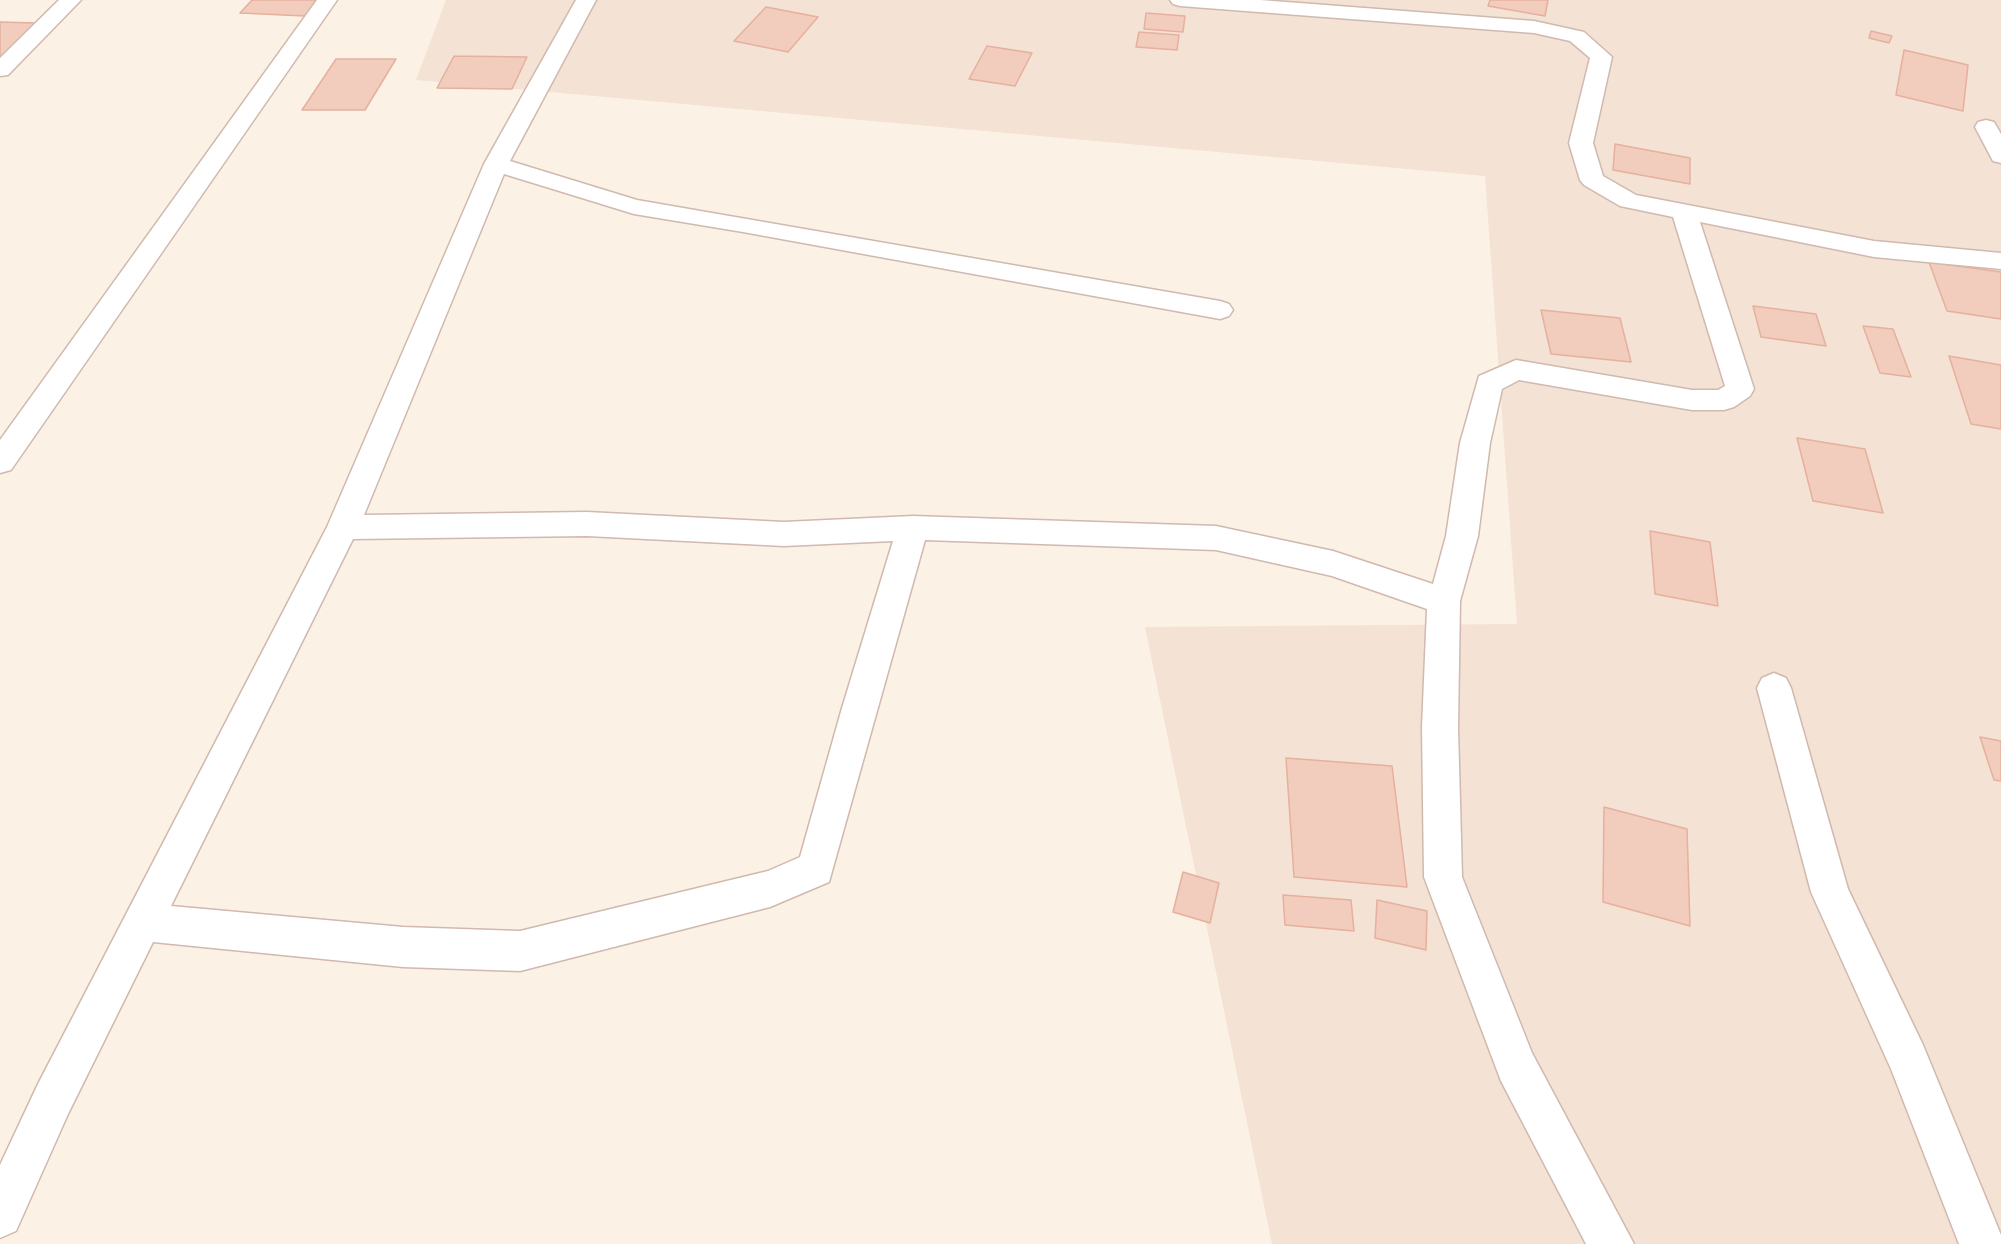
<!DOCTYPE html>
<style>
body{margin:0}
canvas{display:block;background:#fcf1e5}
</style>
<canvas width="2001" height="1244"></canvas>
<script>
const g = document.querySelector('canvas').getContext('2d');
g.lineJoin = 'round';
function fill(path, color) { g.fillStyle = color; g.fill(path, 'evenodd'); }
const shape = rows => new Path2D(rows.map(r => 'M' + r).join(''));
function strokePath(path, color, width, dash) { g.strokeStyle = color; g.lineWidth = width; g.lineCap = dash ? 'butt' : 'round'; g.setLineDash(dash || []); g.stroke(path); }
const residential = shape([
 [446,0,2001,0,2001,1244,1272,1244,1145,627,1517,624,1485,176,416,80]
]);
const building = shape([
 [252,0,318,0,305,16,240,13,252,0],
 [1490,0,1548,0,1545,16,1488,6,1490,0],
 [766,7,818,17,788,52,734,41,766,7],
 [1146,13,1185,16,1183,32,1144,29,1146,13],
 [0,22,36,23,0,58,0,22],
 [1871,31,1892,36,1889,43,1869,38,1871,31],
 [1139,32,1179,35,1177,50,1136,47,1139,32],
 [987,46,1032,53,1015,86,969,79,987,46],
 [1904,50,1968,65,1963,111,1896,95,1904,50],
 [454,56,527,57,512,89,437,88,454,56],
 [336,59,396,59,365,110,302,110,336,59],
 [1615,144,1690,158,1690,184,1613,170,1615,144],
 [1929,262,2001,272,2001,319,1947,311,1929,262],
 [1753,306,1816,314,1826,346,1761,337,1753,306],
 [1541,310,1620,318,1631,362,1551,354,1541,310],
 [1863,326,1893,329,1911,377,1880,373,1863,326],
 [1949,356,2001,365,2001,429,1971,424,1949,356],
 [1797,438,1865,449,1883,513,1813,501,1797,438],
 [1650,531,1710,542,1718,606,1655,594,1650,531],
 [1980,737,2001,741,2001,781,1994,780,1980,737],
 [1286,758,1392,766,1407,887,1294,877,1286,758],
 [1604,807,1687,829,1690,926,1603,902,1604,807],
 [1183,872,1219,883,1210,923,1173,912,1183,872],
 [1283,895,1351,900,1354,931,1285,925,1283,895],
 [1377,900,1427,911,1426,950,1375,938,1377,900]
]);
const minor = shape([
 [59,0,81,0,8,75,0,76,0,58,59,0],
 [317,0,337,0,11,470,0,473,0,440,317,0],
 [576,0,596,0,510,161,637,200,1220,301,1229,304,1233,310,1229,316,1220,319,743,232,634,214,504,174,364,515,587,512,784,522,913,516,1216,526,1333,551,1433,584,1446,536,1460,443,1479,376,1516,360,1692,390,1718,390,1725,386,1673,217,1620,206,1584,185,1580,180,1569,143,1590,58,1570,41,1534,33,1180,6,1173,4,1170,0,1260,0,1534,21,1584,32,1612,57,1593,143,1603,176,1636,195,1874,241,2001,253,2001,269,1874,257,1700,222,1754,389,1750,396,1734,407,1724,410,1692,410,1519,380,1502,389,1490,443,1478,536,1460,601,1458,727,1462,877,1532,1053,1634,1244,1586,1244,1501,1081,1424,877,1422,727,1427,609,1332,576,1216,550,925,540,829,882,770,907,520,971,403,967,153,942,68,1114,16,1231,0,1238,0,1165,38,1084,327,527,484,164,576,0],
 [587,536,784,546,893,541,842,708,800,857,768,871,520,931,403,927,171,906,353,539,587,536],
 [1986,120,1994,122,2001,134,2001,163,1993,161,1975,127,1978,122,1986,120],
 [1774,673,1786,678,1791,688,1848,889,1923,1045,2001,1235,2001,1244,1959,1244,1891,1069,1811,892,1757,688,1762,678,1774,673]
]);
fill(residential, '#f4e2d4');
fill(building, '#f2ccbd');
strokePath(building, '#e5b09d', 1.5);
strokePath(minor, '#d0b9ae', 3);
fill(minor, '#fff');
</script>
